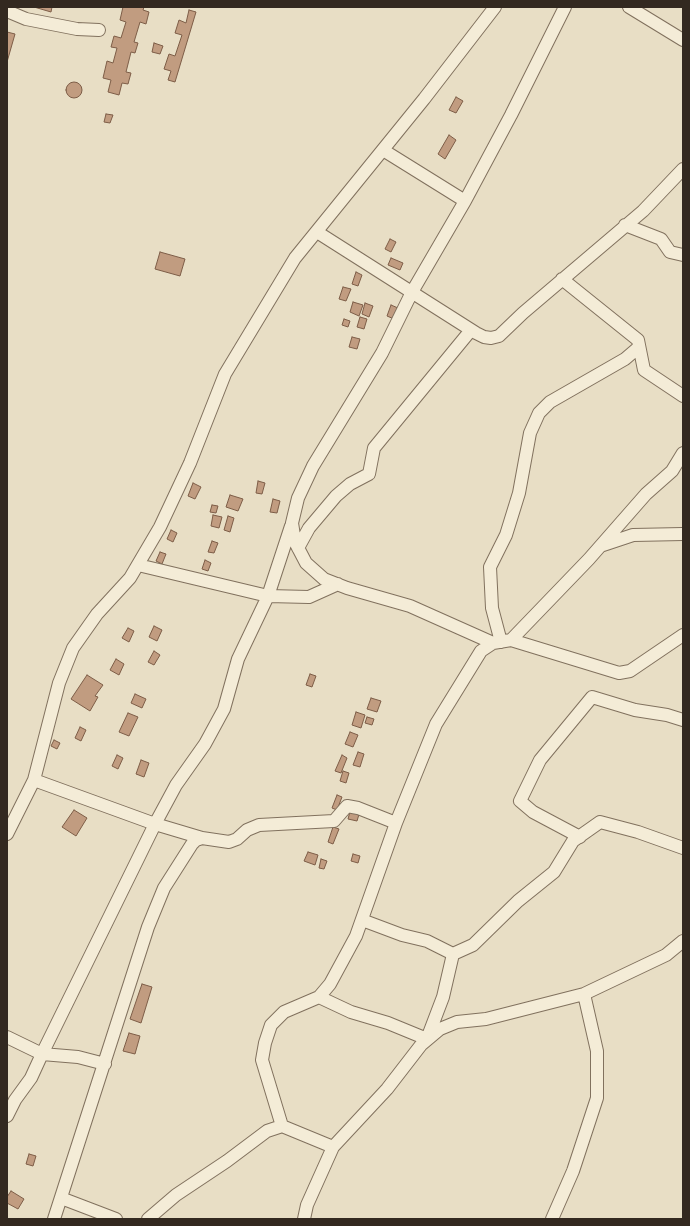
<!DOCTYPE html>
<style>
body{margin:0}
#map{position:relative;width:690px;height:1226px;overflow:hidden;background:#e8dec5;font-family:Lora,serif}
canvas{display:block}
.frame{position:absolute;inset:0;border:8px solid #332920;pointer-events:none}
</style>
<div id="map">
<canvas width="690" height="1226"></canvas>
<div class="frame"></div>
</div>
<script>
const g = document.querySelector('canvas').getContext('2d');
g.lineJoin = 'round';
function fill(path, color) { g.fillStyle = color; g.fill(path, 'evenodd'); }
const shape = rows => new Path2D(rows.map(r => 'M' + r).join(''));
function strokePath(path, color, width, dash) { g.strokeStyle = color; g.lineWidth = width; g.lineCap = dash ? 'butt' : 'round'; g.setLineDash(dash || []); g.stroke(path); }
const building = shape([
 [34,7,52,7,51,12,34,7],
 [123,7,144,7,143,10,149,12,146,24,140,22,134,42,138,43,135,53,131,52,126,72,131,73,128,84,122,83,119,95,108,92,111,80,103,78,107,61,113,63,117,48,111,47,114,36,121,38,126,22,120,20,123,7],
 [189,10,196,12,175,82,168,80,171,71,164,69,169,54,175,56,182,35,175,33,179,20,186,23,189,10],
 [7,32,15,34,7,62,7,32],
 [154,43,163,46,160,54,152,52,154,43],
 '66 90a8 8 0 1 1 16 0a8 8 0 1 1-16 0Z',
 [456,97,463,101,456,113,449,110,456,97],
 [106,114,113,115,110,123,104,122,106,114],
 [449,135,456,140,445,159,438,154,449,135],
 [390,239,396,242,391,252,385,249,390,239],
 [160,252,185,259,180,276,155,269,160,252],
 [391,258,403,263,400,270,388,265,391,258],
 [356,272,362,275,358,286,352,284,356,272],
 [343,287,351,289,346,301,339,299,343,287],
 [353,302,363,305,359,316,350,312,353,302],
 [365,303,373,306,369,317,362,314,365,303],
 [391,305,398,308,394,319,387,316,391,305],
 [360,317,367,319,364,329,357,327,360,317],
 [344,319,350,321,348,327,342,325,344,319],
 [352,337,360,339,357,349,349,347,352,337],
 [258,481,265,483,262,494,256,493,258,481],
 [193,483,201,487,195,499,188,496,193,483],
 [230,495,243,499,238,511,226,507,230,495],
 [273,499,280,501,277,513,270,512,273,499],
 [212,505,218,506,216,513,210,512,212,505],
 [213,515,222,517,219,528,211,526,213,515],
 [228,516,234,518,230,532,224,530,228,516],
 [171,530,177,533,173,542,167,539,171,530],
 [212,541,218,543,214,553,208,552,212,541],
 [160,552,166,554,162,564,156,561,160,552],
 [205,560,211,563,208,571,202,569,205,560],
 [154,626,162,630,157,641,149,637,154,626],
 [128,628,134,631,129,642,122,638,128,628],
 [154,651,160,655,154,665,148,662,154,651],
 [116,659,124,664,119,675,110,670,116,659],
 [310,674,316,676,312,687,306,685,310,674],
 [87,675,103,685,95,696,98,697,90,711,71,699,87,675],
 [135,694,146,699,142,708,131,703,135,694],
 [371,698,381,701,377,712,367,709,371,698],
 [356,712,365,715,361,728,352,725,356,712],
 [128,713,138,717,129,736,119,732,128,713],
 [367,717,374,719,372,725,365,723,367,717],
 [80,727,86,730,81,741,75,738,80,727],
 [350,732,358,735,353,747,345,744,350,732],
 [54,740,60,743,57,749,51,746,54,740],
 [358,752,364,754,360,767,353,765,358,752],
 [117,755,123,758,118,769,112,766,117,755],
 [342,755,347,758,341,773,335,771,342,755],
 [141,760,149,763,144,777,136,774,141,760],
 [343,771,349,773,346,783,340,781,343,771],
 [337,795,342,797,337,810,332,808,337,795],
 [351,808,360,811,357,821,348,819,351,808],
 [74,810,87,818,76,836,62,827,74,810],
 [333,827,339,829,333,844,328,842,333,827],
 [308,852,318,855,315,865,304,861,308,852],
 [353,854,360,856,358,863,351,861,353,854],
 [321,859,327,861,324,869,319,868,321,859],
 [142,984,152,987,141,1023,130,1019,142,984],
 [129,1033,140,1036,135,1054,123,1051,129,1033],
 [29,1154,36,1156,33,1166,26,1164,29,1154],
 [11,1191,24,1199,18,1209,7,1203,7,1197,11,1191]
]);
const minor = shape([
 [629,7,683,40],
 [7,11,26,19,77,29,99,30],
 [383,150,465,201],
 [625,225,661,239,670,252,683,255],
 [317,232,476,333,484,337,491,338,499,336,523,313,643,211,683,169],
 [562,279,638,340,644,370,683,396],
 [603,545,633,535,683,534],
 [298,548,309,528,336,496,350,484,369,474,374,448,471,330],
 [138,565,268,596,309,597,338,584],
 [511,640,589,559,646,494,672,471,683,453],
 [501,642,492,608,490,567,506,535,519,493,530,433,539,413,550,402,625,359,639,347],
 [493,643,410,606,347,588,324,579,306,563,295,542,292,523,298,498,313,466,382,353,412,292,465,201,511,115,565,7],
 [34,780,155,824,202,838],
 [7,834,34,780,59,683,73,648,97,614,130,578,160,527,190,463,225,374,295,258,424,99,495,7],
 [580,837,533,812,520,801,540,760,592,697,635,710,667,715,683,720],
 [362,920,402,935,427,941,453,954],
 [319,997,351,1012,388,1023,427,1039,443,997,453,954,473,945,518,901,554,872,573,841,600,822,638,832,683,848],
 [7,1037,42,1054,155,824,176,785,205,744,224,709,238,659,268,596,291,526],
 [7,1116,15,1100,31,1078,42,1054,78,1057,105,1064],
 [282,1126,262,1060,265,1043,271,1025,284,1012,319,997,330,984,356,936,396,823,436,724,481,651,493,643,511,640,619,673,630,671,683,635],
 [61,1198,116,1219],
 [54,1219,148,927,164,888,192,844,196,840,202,838,229,842,237,839,247,830,259,825,334,821,347,806,358,808,396,823],
 [148,1219,176,1195,227,1161,267,1131,282,1126,333,1147],
 [304,1219,307,1205,333,1147,387,1089,421,1045,440,1029,457,1022,486,1019,584,994,666,955,683,941],
 [552,1219,573,1171,597,1098,597,1051,584,994]
]);
fill(building, '#c19c80');
strokePath(building, '#7d5d47', 1);
strokePath(minor, '#81715e', 14);
strokePath(minor, '#f4ecd7', 12);
</script>
